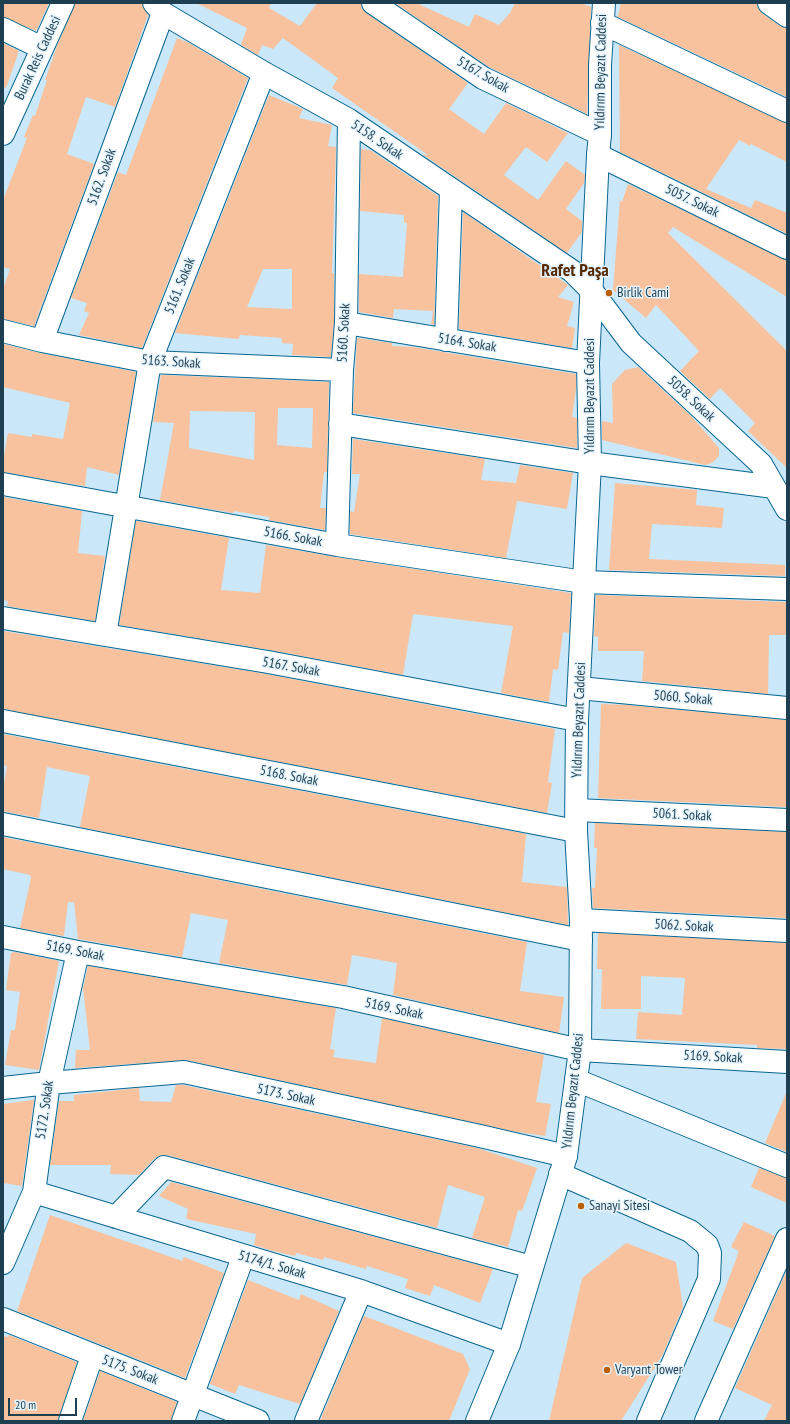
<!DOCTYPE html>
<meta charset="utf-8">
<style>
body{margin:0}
#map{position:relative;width:790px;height:1424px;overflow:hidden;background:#cae8fa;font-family:"PT Sans Narrow",sans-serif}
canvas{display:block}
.frame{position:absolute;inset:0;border:4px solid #1e3f51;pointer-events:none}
.scale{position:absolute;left:8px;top:1398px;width:69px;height:18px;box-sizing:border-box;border:2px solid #1e3f51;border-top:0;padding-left:5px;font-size:12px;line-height:14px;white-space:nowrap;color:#1e3f51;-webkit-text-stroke:3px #e4f3fc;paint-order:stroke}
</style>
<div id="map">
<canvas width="790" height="1424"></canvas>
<div class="frame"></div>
<div class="scale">20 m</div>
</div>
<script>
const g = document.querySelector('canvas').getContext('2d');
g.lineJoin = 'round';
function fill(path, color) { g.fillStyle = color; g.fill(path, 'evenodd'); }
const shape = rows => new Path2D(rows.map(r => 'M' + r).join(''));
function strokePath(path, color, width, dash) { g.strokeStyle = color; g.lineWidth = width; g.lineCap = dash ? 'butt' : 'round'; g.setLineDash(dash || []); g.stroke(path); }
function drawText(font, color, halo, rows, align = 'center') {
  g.font = font + ' "PT Sans Narrow",sans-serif'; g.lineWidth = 3; g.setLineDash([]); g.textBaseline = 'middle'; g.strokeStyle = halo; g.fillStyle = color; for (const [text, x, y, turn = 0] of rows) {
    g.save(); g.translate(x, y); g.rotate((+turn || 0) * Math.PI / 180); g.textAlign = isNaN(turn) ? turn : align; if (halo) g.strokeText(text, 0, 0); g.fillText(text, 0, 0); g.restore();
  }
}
const building = shape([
 [3,3,49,3,36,31,3,17],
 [75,3,142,3,148,15,115,107,86,97,67,154,94,164,34,326,3,319,3,289,10,269,3,267,3,200,27,138,24,137,33,115,35,116,47,80,45,80,57,46],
 [196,3,271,3,269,8,300,26,317,3,361,3,362,9,366,13,468,83,449,109,484,134,506,103,568,133,547,162,526,147,504,175,538,200,566,161,585,175,584,183,566,209,582,221,582,232,567,253,422,154,428,155,332,88,338,78,283,38,273,49,262,45,258,55,241,45,247,28],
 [395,3,416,3,469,27,475,14,499,25,510,13,515,3,581,3,591,7,587,114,489,67],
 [621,3,757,3,758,8,762,13,780,26,787,28,787,97,616,16,618,16],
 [177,38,189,43,248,78,142,348,79,335,89,313,84,311,87,303,71,298,118,172,126,175],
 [3,43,19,51,6,88,3,87],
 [619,45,787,123,787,162,751,144,750,146,739,140,706,189,751,208,755,200,787,213,787,234,620,152],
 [269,95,303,109,299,118,332,125,328,146,336,147,332,273,334,273,334,322,331,357,292,355,293,344,282,343,282,338,240,335,239,339,175,333],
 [263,269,292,269,292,309,247,307],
 [361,149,370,150,438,196,434,325,431,324,433,311,394,309,393,318,359,312,359,274,403,277,407,223,404,223,404,215,360,211],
 [628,184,787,260,787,297,673,227,668,233,787,351,787,468,748,431,755,423,720,388,710,399,680,371,699,351,656,305,646,318,613,290,620,200,622,202],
 [463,212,568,285,558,297,574,302,567,326,575,328,572,348,459,329],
 [357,338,392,343,392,346,413,347,576,374,576,389,572,417,577,418,577,448,353,413],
 [3,344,40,353,136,372,119,475,87,467,85,486,3,472,3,461,8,433,32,437,32,434,63,439,70,403,3,387],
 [638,367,692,417,719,448,719,456,712,463,705,465,602,440,602,421,613,423,612,384,625,370],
 [161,375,329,382,327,472,324,472,320,508,326,508,325,530,269,520,269,517,234,511,233,513,160,500,174,423,153,422],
 [278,408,313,408,312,448,277,445],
 [190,411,255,412,254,460,189,448],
 [353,439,485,459,481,480,516,483,520,465,573,473,567,509,517,501,506,558,350,534,350,511,354,512,360,474,352,474],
 [615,483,697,490,696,505,724,508,722,528,652,524,649,559,785,565,785,576,609,570],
 [3,497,82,511,78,553,105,556,95,621,7,606,8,601,3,600],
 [136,521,229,538,221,590,260,593,266,545,335,557,571,593,569,633,563,632,558,670,553,669,549,702,501,693,513,626,413,614,403,675,270,650,119,625],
 [596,595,787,602,787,635,769,635,768,694,642,681,644,651,598,651,598,637,594,636],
 [3,631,266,674,555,729,548,782,552,783,547,813,3,709],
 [601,704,627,705,787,720,787,807,598,798],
 [3,734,526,834,522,882,567,887,568,925,80,827,90,776,47,767,39,818,7,812,3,811,3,789,7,766,3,765],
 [595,823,787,832,787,918,593,908,592,888,595,888,597,848,594,848],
 [3,837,527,942,520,991,564,997,559,1033,393,995,397,963,352,955,347,985,219,963,228,920,191,913,182,957,78,939,74,902,68,902,64,936,20,928,31,878,30,875,3,869],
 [598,933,787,943,787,1049,757,1048,757,1045,636,1039,638,1012,682,1015,685,978,641,976,641,1009,601,1009,602,969,597,969],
 [15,952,59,961,39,1070,5,1065,11,1030,15,1030,20,992,6,990,11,953],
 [88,966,336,1008,330,1049,335,1050,333,1057,376,1063,382,1018,544,1055,536,1102,551,1104,545,1136,512,1131,187,1060,75,1068,76,1050,90,1050,83,988],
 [176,1085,183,1085,477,1148,537,1168,522,1211,518,1210,508,1247,472,1238,485,1197,448,1185,437,1228,167,1155,161,1155,155,1158,139,1175,110,1174,111,1165,50,1165,59,1101,74,1101,74,1095,139,1088,140,1101,171,1102],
 [787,1091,787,1152,765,1143],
 [32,1100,34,1100,22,1186,3,1183,3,1104],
 [759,1168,787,1178,787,1203,751,1187],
 [171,1182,493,1269,480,1303,434,1285,430,1296,405,1288,408,1279,367,1266,366,1269,324,1257,323,1260,296,1253,295,1256,273,1251,254,1245,256,1234,186,1219,188,1209,159,1196],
 [50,1215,154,1251,182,1261,184,1257,224,1273,185,1378,17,1311],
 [744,1222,775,1236,733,1329,713,1321,739,1251,731,1247],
 [626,1243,676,1262,683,1307,663,1354,621,1421,549,1421,582,1278],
 [787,1270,787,1421,764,1421,772,1405,735,1388],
 [248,1280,299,1300,301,1294,339,1311,300,1404,239,1385,235,1394,210,1384],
 [364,1316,463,1354,470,1369,449,1421,320,1421],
 [9,1335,77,1362,58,1421,3,1421,3,1336,8,1337],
 [100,1371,177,1402,171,1421,83,1421]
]);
const minor = shape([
 [154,3,163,13,264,73,349,120,572,271,592,291,631,343,761,464,787,509],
 [373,3,483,78,600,134],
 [769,3,787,16],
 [602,23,787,111],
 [3,29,42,48],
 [598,155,787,248],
 [346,323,588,363],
 [3,331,42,341,150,362,342,370],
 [446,340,451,190],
 [42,341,163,13],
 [340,424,590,463,774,487],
 [3,484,337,545,584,582,787,589],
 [337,545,342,370,346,323,349,120],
 [3,618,268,662,577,720],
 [105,635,150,362,264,73],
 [579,688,787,708],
 [3,721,576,831],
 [577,810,787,820],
 [3,824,581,940],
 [581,920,787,931],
 [3,937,78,952,343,997,580,1050,787,1062],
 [576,1080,787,1166],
 [3,1088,49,1083,184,1072,480,1136,566,1156],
 [560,1174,690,1231,707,1245,710,1253,709,1279,648,1421],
 [34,1192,361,1291,509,1344],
 [116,1217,164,1167,532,1267],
 [3,1263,34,1192,49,1083,78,952],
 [3,1319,258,1421],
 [70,1421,92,1356],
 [183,1421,243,1257],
 [306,1421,361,1291],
 [706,1421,787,1239]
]);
const major = shape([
 [3,134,63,3],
 [477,1421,509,1344,566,1156,580,1050,581,920,576,831,577,720,590,463,588,363,598,155,600,134,600,65,604,3]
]);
const markers = [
 [609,293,4,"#b95f00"],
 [581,1206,4,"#b95f00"],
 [607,1370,4,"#b95f00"]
];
const streetNames = [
 ["Burak Reis Caddesi",38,58,-65],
 ["Yıldırım Beyazıt Caddesi",601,72,-89],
 ["5167. Sokak",483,75,30],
 ["5158. Sokak",377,140,34],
 ["5162. Sokak",102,177,-70],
 ["5057. Sokak",692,201,26],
 ["5161. Sokak",180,286,-68],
 ["5160. Sokak",344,333,-87],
 ["5164. Sokak",467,343,9],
 ["5163. Sokak",171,362,4],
 ["Yıldırım Beyazıt Caddesi",590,396,-90],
 ["5058. Sokak",691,399,43],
 ["5166. Sokak",293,537,10],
 ["5167. Sokak",291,667,10],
 ["5060. Sokak",683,698,5],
 ["Yıldırım Beyazıt Caddesi",579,720,-88],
 ["5168. Sokak",289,776,11],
 ["5061. Sokak",682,815,3],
 ["5062. Sokak",684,926,3],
 ["5169. Sokak",75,951,11],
 ["5169. Sokak",394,1009,12],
 ["5169. Sokak",713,1057,3],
 ["Yıldırım Beyazıt Caddesi",573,1091,-84],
 ["5173. Sokak",286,1095,12],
 ["5172. Sokak",45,1110,-82],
 ["5174/1. Sokak",272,1265,16],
 ["5175. Sokak",130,1370,21]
];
const poiNames = [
 ["Birlik Cami",617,293],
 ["Sanayi Sitesi",589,1206],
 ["Varyant Tower",615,1370]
];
const districtNames = [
 ["Rafet Paşa",575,271]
];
fill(building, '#f7c29d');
strokePath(minor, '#09668f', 24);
strokePath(major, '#09668f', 24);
strokePath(minor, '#fff', 22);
strokePath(major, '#fff', 22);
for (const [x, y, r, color] of markers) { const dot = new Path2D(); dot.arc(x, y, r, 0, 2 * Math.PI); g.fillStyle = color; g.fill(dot); strokePath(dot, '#e4f3fc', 1.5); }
drawText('14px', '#1e3f51', '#e4f3fc', streetNames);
drawText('14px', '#1e3f51', '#e4f3fc', poiNames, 'left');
drawText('bold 18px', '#552902', '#e4f3fc', districtNames);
</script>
